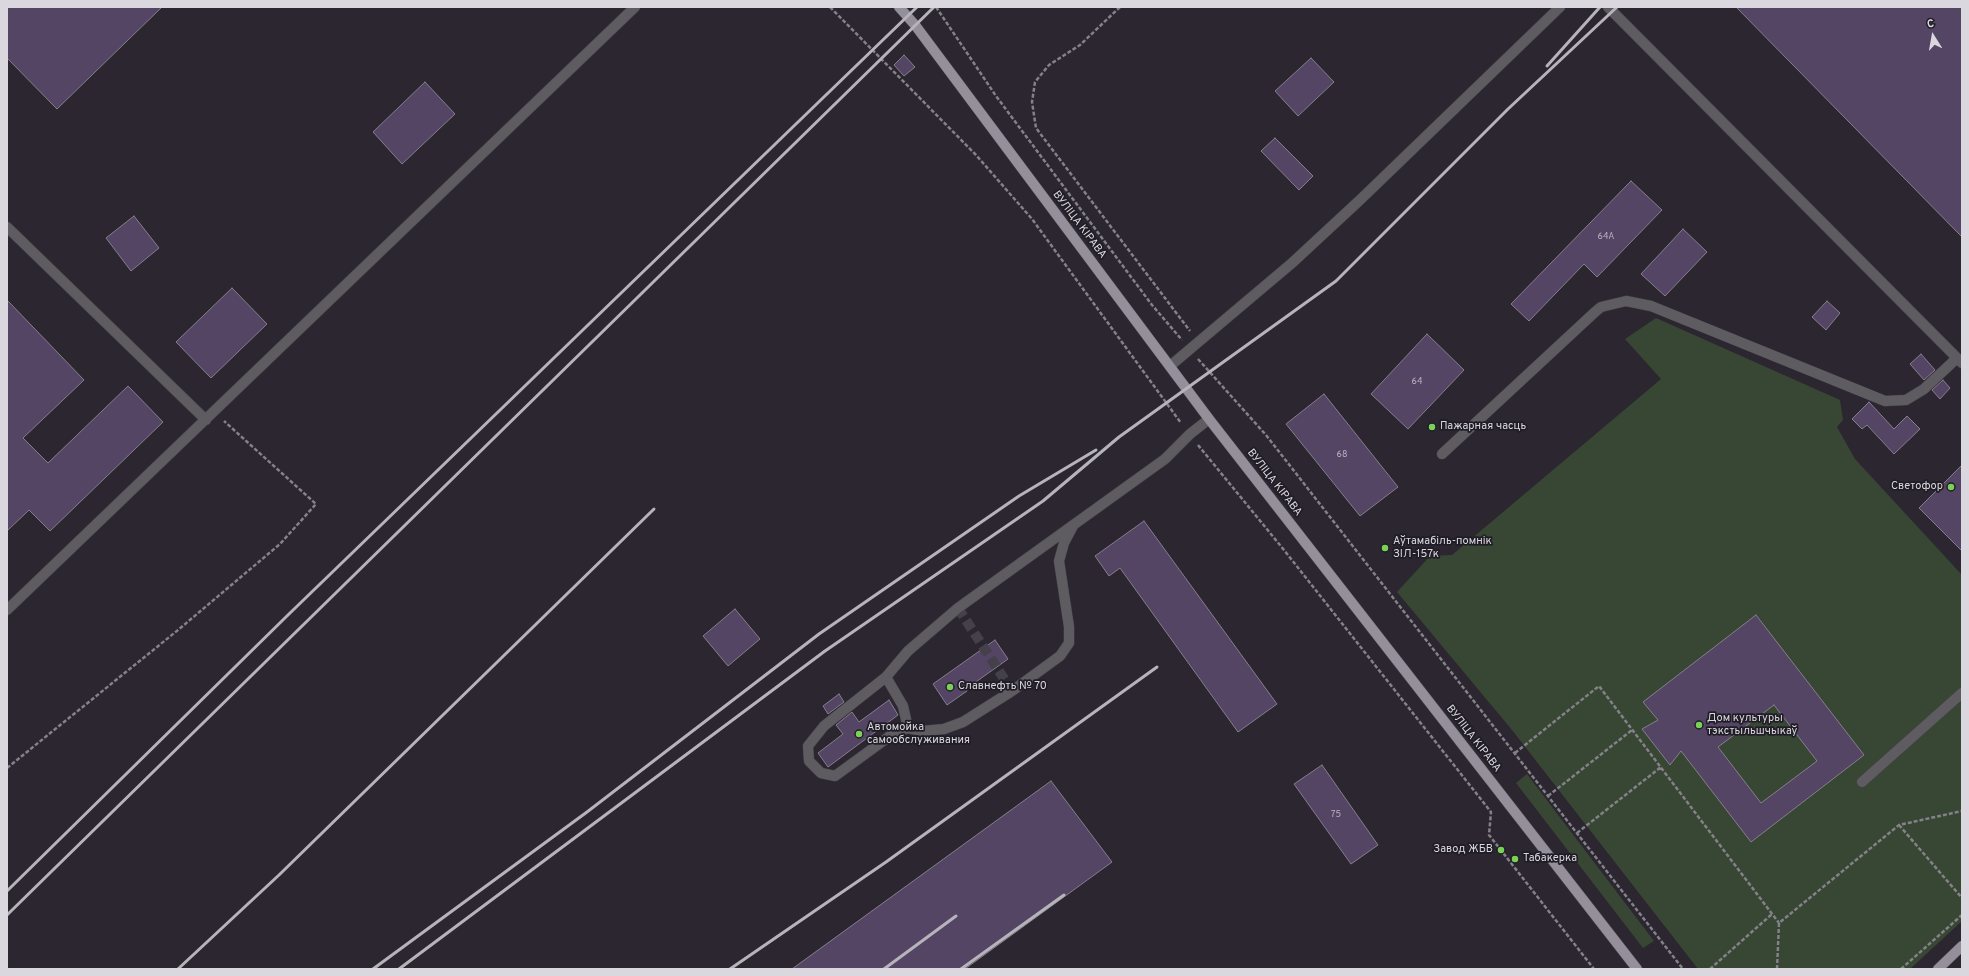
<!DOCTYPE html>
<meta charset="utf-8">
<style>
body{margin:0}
#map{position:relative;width:1969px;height:976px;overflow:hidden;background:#2b2630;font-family:Overpass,sans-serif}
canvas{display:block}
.frame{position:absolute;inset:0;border:8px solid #dad7de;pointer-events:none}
.north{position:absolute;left:1913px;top:16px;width:40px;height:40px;-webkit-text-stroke:3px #211d26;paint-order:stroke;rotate:349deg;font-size:11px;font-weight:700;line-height:16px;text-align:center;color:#dad7de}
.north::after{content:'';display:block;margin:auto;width:14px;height:18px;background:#dad7de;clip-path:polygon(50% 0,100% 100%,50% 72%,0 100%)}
</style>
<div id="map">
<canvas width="1969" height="976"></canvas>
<div class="frame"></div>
<div class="north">С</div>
</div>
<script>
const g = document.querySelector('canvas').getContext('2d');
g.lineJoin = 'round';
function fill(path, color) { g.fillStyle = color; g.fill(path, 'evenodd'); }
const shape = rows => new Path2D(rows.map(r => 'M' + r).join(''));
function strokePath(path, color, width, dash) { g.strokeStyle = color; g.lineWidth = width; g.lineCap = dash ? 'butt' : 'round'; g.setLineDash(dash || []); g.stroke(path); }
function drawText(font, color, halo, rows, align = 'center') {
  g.font = font + ' Overpass,sans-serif'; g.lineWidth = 3.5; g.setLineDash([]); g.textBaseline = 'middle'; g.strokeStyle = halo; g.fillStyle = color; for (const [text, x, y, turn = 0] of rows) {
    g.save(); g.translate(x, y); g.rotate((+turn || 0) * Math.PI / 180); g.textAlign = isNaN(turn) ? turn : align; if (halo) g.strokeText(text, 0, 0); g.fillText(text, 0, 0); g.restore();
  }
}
const green = shape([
 [1656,318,1840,400,1843,420,1837,427,1855,459,1962,575,1962,921,1910,969,1698,969,1512,730,1397,592,1430,556,1452,555,1661,379,1625,339],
 [1527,774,1654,941,1643,948,1516,783]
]);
const building = shape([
 [7,7,162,7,57,109,7,58,7,7],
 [1736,7,1962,7,1962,237,1736,7],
 [904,55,915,67,904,76,894,65,904,55],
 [1311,58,1334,82,1298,116,1275,91,1311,58],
 [425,82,455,114,402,164,373,132,425,82],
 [1275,138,1313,176,1299,190,1261,151,1275,138],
 [1631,181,1662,210,1597,277,1584,264,1529,321,1511,304,1631,181],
 [134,216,159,248,131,271,106,238,134,216],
 [1683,229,1707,252,1665,296,1641,274,1683,229],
 [232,288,267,324,211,378,176,342,232,288],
 [7,300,84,380,23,438,48,463,128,386,163,422,50,531,29,510,7,531,7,300],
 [1827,301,1840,313,1826,330,1812,317,1827,301],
 [1427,334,1464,370,1408,429,1371,394,1427,334],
 [1921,354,1935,370,1924,380,1910,364,1921,354],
 [1943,380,1950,388,1940,399,1932,390,1943,380],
 [1324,394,1398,487,1360,516,1286,424,1324,394],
 [1869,402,1894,429,1907,416,1920,429,1894,454,1867,425,1862,429,1852,419,1869,402],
 [1962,465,1962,551,1919,508,1962,465],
 [1144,521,1277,704,1238,732,1120,568,1109,576,1095,556,1144,521],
 [735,609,760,639,728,666,703,636,735,609],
 [1756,615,1864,755,1751,842,1681,751,1670,765,1642,729,1658,720,1643,702,1756,615],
 [1774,705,1817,761,1761,803,1718,747,1774,705],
 [995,640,1008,659,966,689,967,691,947,705,933,684,995,640],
 [839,694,844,702,828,714,823,706,839,694],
 [889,700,898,715,828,767,818,753,843,734,836,725,852,712,859,722,889,700],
 [1322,765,1378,845,1351,864,1294,784,1322,765],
 [1051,781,1112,862,965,969,792,969,1051,781]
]);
const minorTunnel = shape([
 [958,608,1012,691]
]);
const path = shape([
 [830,7,976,155,1032,219,1181,423],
 [936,7,996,96,1152,305,1182,340],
 [1120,7,1080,45,1049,65,1035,82,1032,102,1036,128,1190,331],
 [1198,359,1266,435,1683,969],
 [1198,445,1284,550,1491,812,1489,835,1594,969],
 [1515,753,1599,686,1779,923],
 [7,768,178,630,280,544,316,504,224,421],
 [1548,796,1632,730],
 [1899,825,1962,898],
 [1577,833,1661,767],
 [1710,969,1772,914],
 [1777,969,1779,923,1899,825,1962,811],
 [1901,969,1962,915]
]);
const minor = shape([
 [1608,7,1962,363],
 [7,227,206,420],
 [1170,366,1292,263,1361,199,1560,7],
 [1442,454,1595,312,1601,307,1626,301,1651,306,1885,401,1906,400,1924,389,1957,358],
 [1073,526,1064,543,1059,561,1069,627,1069,643,1060,656,1012,691,963,722,944,729,922,731,908,728,894,733,835,776,821,773,809,761,808,746,824,726,886,677,908,651,958,608,1165,459,1190,434,1209,419],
 [7,610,635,7],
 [886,677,903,706,908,728],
 [1862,782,1962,693]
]);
const major = shape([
 [899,7,915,25,1209,419,1637,969],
 [1938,969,1962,946]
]);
const rail = shape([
 [1547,66,1600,7],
 [7,891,289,614,917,7],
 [7,915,934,7],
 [178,969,279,875,654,509],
 [373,969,587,812,819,634,1019,496,1096,450],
 [399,969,825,651,1043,501,1119,437,1336,281,1508,109,1617,7],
 [730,969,886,862,1157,667],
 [884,969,956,916],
 [961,969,1064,895]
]);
const markers = [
 [1432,427,4,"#7ad157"],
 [1951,487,4,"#7ad157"],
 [1385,548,4,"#7ad157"],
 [950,687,4,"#7ad157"],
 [1699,725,4,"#7ad157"],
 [859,734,4,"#7ad157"],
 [1501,850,4,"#7ad157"],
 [1515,859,4,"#7ad157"]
];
const numberNames = [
 ["64А",1606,237],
 ["64",1417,382],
 ["68",1342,455],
 ["75",1336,815]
];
const streetNames = [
 ["ВУЛІЦА КІРАВА",1079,225,53],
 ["ВУЛІЦА КІРАВА",1274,483,52],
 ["ВУЛІЦА КІРАВА",1473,739,52]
];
const poiNames = [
 ["Пажарная часць",1440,427],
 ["Светофор",1943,487,"right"],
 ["Аўтамабіль-помнік",1393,542],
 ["ЗІЛ-157к",1393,555],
 ["Славнефть № 70",958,687],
 ["Дом культуры",1707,719],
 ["тэкстыльшчыкаў",1707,732],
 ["Автомойка",867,728],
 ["самообслуживания",867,741],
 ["Завод ЖБВ",1493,850,"right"],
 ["Табакерка",1523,859]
];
fill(green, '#384733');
fill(building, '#554565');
strokePath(building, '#847f8b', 1);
strokePath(minorTunnel, '#45414a', 10, [10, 5]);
strokePath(minor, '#47424c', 11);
strokePath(major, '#47424c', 11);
strokePath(path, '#848189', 2.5, [4, 2]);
strokePath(minor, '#5e5c61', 10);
strokePath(major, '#948f9a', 10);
strokePath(rail, '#b6b3bb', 3);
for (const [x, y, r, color] of markers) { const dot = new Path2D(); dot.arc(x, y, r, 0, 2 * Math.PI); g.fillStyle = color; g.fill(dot); strokePath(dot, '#211d26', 1.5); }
drawText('9px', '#b9b2c0', null, numberNames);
drawText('11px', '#dad7de', '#211d26', streetNames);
drawText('11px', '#dad7de', '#211d26', poiNames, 'left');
</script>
